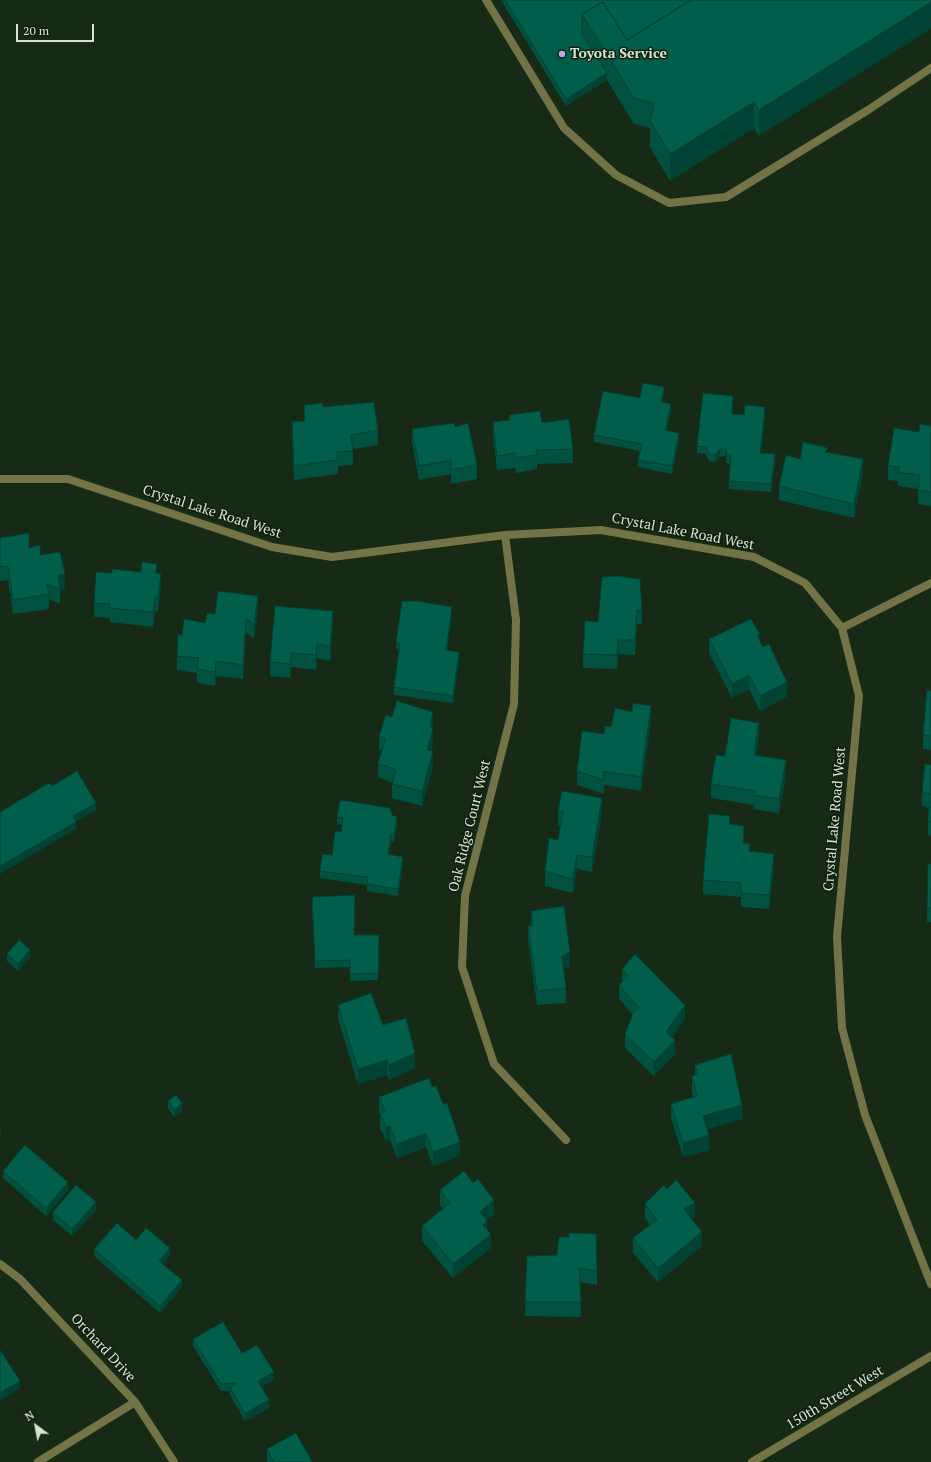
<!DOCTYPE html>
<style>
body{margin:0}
#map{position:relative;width:931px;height:1462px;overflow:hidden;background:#172a15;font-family:"PT Serif",serif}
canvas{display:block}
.north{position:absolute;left:16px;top:1406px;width:40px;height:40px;-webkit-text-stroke:3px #0d200b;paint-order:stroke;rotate:328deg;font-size:11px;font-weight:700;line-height:16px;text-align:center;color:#d7e3d5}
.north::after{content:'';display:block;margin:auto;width:14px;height:18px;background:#d7e3d5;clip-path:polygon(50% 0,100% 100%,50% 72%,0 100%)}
.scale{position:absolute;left:16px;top:24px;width:78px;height:18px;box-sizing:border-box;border:2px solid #d7e3d5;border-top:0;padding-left:5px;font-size:12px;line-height:14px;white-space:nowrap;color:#d7e3d5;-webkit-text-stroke:3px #0d200b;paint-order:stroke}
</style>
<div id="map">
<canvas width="931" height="1462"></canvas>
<div class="north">N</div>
<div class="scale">20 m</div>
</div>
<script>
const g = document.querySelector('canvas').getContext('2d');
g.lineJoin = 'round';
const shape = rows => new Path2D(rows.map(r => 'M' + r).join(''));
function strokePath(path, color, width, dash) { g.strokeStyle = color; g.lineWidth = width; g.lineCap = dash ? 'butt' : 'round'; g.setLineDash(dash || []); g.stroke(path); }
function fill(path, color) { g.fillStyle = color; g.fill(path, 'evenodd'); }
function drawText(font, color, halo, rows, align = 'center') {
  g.font = font + ' "PT Serif",serif'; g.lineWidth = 3; g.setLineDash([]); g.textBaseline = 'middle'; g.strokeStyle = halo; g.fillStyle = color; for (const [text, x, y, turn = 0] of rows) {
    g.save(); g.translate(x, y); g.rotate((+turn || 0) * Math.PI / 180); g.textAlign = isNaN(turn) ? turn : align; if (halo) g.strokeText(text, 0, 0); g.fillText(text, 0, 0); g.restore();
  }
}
const service = shape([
 [486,0,564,128,616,175,669,203,726,197,868,110,931,68]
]);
const minor = shape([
 [0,479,68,479,272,547,332,557,505,535,601,530,754,557,805,583,842,628,859,696,837,937,842,1028,865,1115,931,1284],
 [505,535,516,620,514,704,465,896,462,967,494,1064,566,1140],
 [842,628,931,583],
 [0,1264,20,1279,135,1402,174,1462],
 [38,1462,135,1402]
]);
const tertiary = shape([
 [752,1462,931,1356]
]);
const wall = shape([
 [501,0,931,0,759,136,754,128,670,181,650,147,650,128,634,124,607,80,566,106],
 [664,394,662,403,671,411,667,430,679,440,672,474,638,467,638,460,640,451,594,442,594,435,640,398],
 [733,403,732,414,744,415,765,415,761,453,775,462,771,492,729,489,729,481,731,464,726,463,726,456,720,457,715,462,709,461,706,454,697,453,697,446],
 [304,405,323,407,378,430,378,445,353,449,353,465,338,466,338,474,294,480,292,436,292,422,304,421],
 [509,415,542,423,573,449,573,463,537,464,537,469,516,473,515,468,497,470,493,436,493,422,509,420],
 [931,426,931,506,918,504,918,489,898,486,898,481,888,480,888,466,919,432],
 [455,427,477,465,477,479,451,484,451,474,419,480,412,443,412,429],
 [828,452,863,473,854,518,779,500,779,486,800,459],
 [0,538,29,548,40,555,65,589,60,590,60,604,49,599,49,609,13,614,8,580,0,581],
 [141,572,157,573,161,588,158,611,155,611,153,627,110,622,110,618,94,617,94,603,112,573],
 [602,577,642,610,642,624,637,624,635,655,618,654,617,669,583,668,583,654,598,622],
 [258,611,254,638,246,633,243,679,216,676,215,686,197,683,197,673,177,670,177,656,182,636,205,623,215,614],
 [452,614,447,650,459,659,453,703,394,695,394,687,399,650,396,649,396,642],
 [333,625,330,661,317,658,316,670,291,667,290,678,270,676,270,662],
 [709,639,760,642,787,697,760,711,749,689,732,698,709,653],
 [931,691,931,750,923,749,923,735],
 [392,717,433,726,433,742,431,751,433,766,422,806,392,798,392,783,378,777,378,763,382,751,379,750,379,736],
 [651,720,641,791,604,785,604,794,577,785,577,771,604,734,611,727],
 [759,738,756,755,786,775,779,813,754,809,754,805,711,798,711,784,725,756],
 [931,765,931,836,928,835,928,821,929,808,922,806,922,792],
 [558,811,602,813,592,872,577,869,573,893,545,886,545,871,558,840,560,826,558,825],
 [392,815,397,824,394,842,391,842,389,854,403,864,398,896,367,891,367,885,320,878,320,871,332,855,341,832,342,825,337,824,337,817],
 [730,824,744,840,744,843,750,852,774,868,769,909,741,907,741,897,703,894,703,880],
 [931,864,931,922,927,922,927,908],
 [312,904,355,935,379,935,378,980,350,981,350,967,315,968],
 [531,911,570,966,563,969,566,988,566,1003,537,1005,528,940,528,926,531,926],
 [7,954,30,957,18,971,7,961],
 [622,969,685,1019,672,1037,675,1054,654,1076,625,1048,625,1034,633,1015,619,999,619,985,622,982],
 [338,1005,383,1025,415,1068,389,1080,387,1075,358,1084,338,1019],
 [695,1065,742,1119,707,1129,709,1150,683,1157,671,1118,671,1104,693,1097,692,1090,692,1076,695,1075],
 [379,1097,460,1156,433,1166,426,1147,397,1158,390,1140,386,1141,380,1128,380,1115,379,1112],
 [168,1101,182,1111,174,1117,168,1108],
 [3,1171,68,1190,46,1216,3,1178],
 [440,1190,494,1214,487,1220,487,1230,491,1248,453,1278,422,1241,422,1226,443,1209,440,1205],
 [645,1204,695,1218,692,1219,702,1246,658,1282,633,1253,633,1238,650,1225,645,1218],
 [96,1210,72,1236,53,1220,53,1212],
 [136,1240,170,1255,163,1264,182,1287,160,1313,94,1256,94,1249],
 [527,1256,597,1271,597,1285,580,1282,581,1317,525,1316],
 [193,1339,242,1353,274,1380,261,1387,269,1408,245,1421,230,1395,230,1391,221,1391,193,1346],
 [267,1449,312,1462,267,1462]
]);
const shadedWall = shape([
 [931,2,931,29,759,136,759,110],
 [607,73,607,80,566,106,566,99],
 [754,102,754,128,670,181,670,154],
 [664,387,664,394,661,410,661,402],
 [733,396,733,403,732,421,732,414],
 [671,404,671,411,665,437,665,430],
 [765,407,765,415,760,460,760,453],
 [679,433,679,440,672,474,672,466],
 [720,449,720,457,715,462,715,455],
 [775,454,775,462,771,492,771,484],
 [863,459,863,473,854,518,854,504],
 [65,574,65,589,60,590,58,576],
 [161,574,161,588,158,611,158,597],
 [258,596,258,611,254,638,254,624],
 [155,597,155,611,153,627,153,612],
 [452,607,452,614,446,657,446,650],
 [637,610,637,624,635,655,635,640],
 [333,611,333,625,330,661,330,646],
 [246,619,246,633,243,679,243,665],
 [760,634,760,648,757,636],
 [618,640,618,654,617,669,617,655],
 [317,644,317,658,316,670,316,655],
 [459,652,459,659,453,703,453,696],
 [291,653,291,667,290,678,290,664],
 [216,661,216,676,215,686,215,672],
 [749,675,749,689,732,698,732,684],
 [787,682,787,697,760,711,760,696],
 [651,706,651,720,641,791,641,777],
 [433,712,433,726,430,738,433,728,433,742,427,764,427,750,430,727],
 [759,723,759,738,754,769,754,755],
 [433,751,433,766,422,806,422,791],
 [786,760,786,775,779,813,779,799],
 [602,798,602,813,592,872,592,857],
 [96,803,96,810,76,822,76,829,0,874,0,866,73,816],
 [397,817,397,824,394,842,394,835],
 [744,826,744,840,743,857,743,843],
 [391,834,391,842,388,861,388,854],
 [774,854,774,868,769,909,769,895],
 [577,855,577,869,573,893,573,879],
 [403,857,403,864,398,896,398,889],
 [30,950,30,957,18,971,18,964],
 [570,952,570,966,562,970,562,956],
 [685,1005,685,1019,666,1046,666,1032],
 [675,1040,675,1054,654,1076,654,1062],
 [415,1053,415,1068,389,1080,389,1065],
 [387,1060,387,1075,358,1084,358,1069],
 [182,1103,182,1111,174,1117,174,1110],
 [742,1105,742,1119,703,1131,703,1116],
 [1,1126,1,1133,0,1134,0,1127],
 [390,1126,390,1140,386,1141,386,1127],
 [426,1133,426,1147,397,1158,397,1144],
 [709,1135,709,1150,683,1157,683,1143],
 [460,1142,460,1156,433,1166,433,1152],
 [68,1182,68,1190,46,1216,46,1208],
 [494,1200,494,1214,480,1226,480,1212],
 [96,1202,96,1210,72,1236,72,1229],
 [695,1203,695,1218,684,1224,684,1209],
 [487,1221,487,1235,483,1225],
 [702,1232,702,1246,658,1282,658,1268],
 [491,1234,491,1248,453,1278,453,1264],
 [170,1248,170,1255,159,1268,159,1261],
 [182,1280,182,1287,160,1313,160,1306],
 [274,1372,274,1380,258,1389,258,1381],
 [20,1381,20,1388,0,1401,0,1393],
 [269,1400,269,1408,245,1421,245,1413]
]);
const building = shape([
 [505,0,691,0,627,40,603,2,582,14,582,34,607,73,566,99,505,0],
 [691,0,931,0,931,2,759,110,754,102,670,154,650,121,654,103,634,98,582,14,603,2,627,40,691,0],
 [643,383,664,387,661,402,671,404,665,430,679,433,672,466,638,460,642,444,594,435,603,391,640,398,643,383],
 [703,393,733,396,732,414,744,415,745,405,765,407,760,453,775,454,771,484,729,481,731,456,726,455,727,449,720,449,715,455,709,454,706,447,697,446,703,393],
 [374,402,378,430,351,435,353,451,337,452,338,460,294,466,292,422,305,421,304,405,322,403,323,407,374,402],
 [540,411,542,423,569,419,573,449,536,450,537,455,516,458,515,453,497,456,493,422,510,420,509,415,540,411],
 [454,423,455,427,468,423,477,465,451,470,451,460,419,466,412,429,454,423],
 [920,424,931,426,931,492,918,490,920,475,898,472,899,467,888,466,894,428,919,432,920,424],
 [803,442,828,448,825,452,863,459,854,504,779,486,786,455,800,459,803,442],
 [29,533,29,548,40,545,40,555,60,552,65,574,58,576,60,589,47,584,49,594,13,600,8,566,0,567,0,538,29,533],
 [142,562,157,564,156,573,161,574,158,597,155,597,153,612,110,608,110,604,94,603,96,572,112,573,112,569,141,572,142,562],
 [617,576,640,579,642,610,637,610,635,640,618,640,617,655,583,654,585,621,598,622,602,577,617,576],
 [218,591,258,596,254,624,246,619,243,665,216,661,215,672,197,669,199,658,177,656,178,634,182,636,184,619,205,623,207,613,215,614,218,591],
 [402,601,417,601,452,607,446,650,459,652,453,696,394,687,400,643,396,642,402,601],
 [275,606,333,611,330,646,317,644,316,655,291,653,290,664,270,662,275,606],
 [751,619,760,634,757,636,763,647,769,644,787,682,760,696,749,675,732,684,709,639,751,619],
 [927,690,931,691,931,736,923,735,927,690],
 [397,701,433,712,430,727,433,728,427,750,433,751,422,791,392,784,396,770,378,763,386,739,379,736,386,715,392,717,397,701],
 [633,703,651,706,641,777,603,771,604,780,577,771,582,731,604,734,605,726,611,727,615,708,632,712,633,703],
 [731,718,759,723,754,755,786,760,779,799,754,795,755,791,711,784,716,755,725,756,731,718],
 [925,764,931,765,931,794,922,792,925,764],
 [77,771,96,803,73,816,76,822,0,866,0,812,49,783,52,786,77,771],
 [562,791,602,798,592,857,577,855,573,879,545,871,549,838,558,840,563,812,558,811,562,791],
 [340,800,390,808,392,815,397,817,394,835,391,834,388,854,403,857,398,889,367,884,368,877,320,871,322,854,332,855,335,831,341,832,343,818,337,817,340,800],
 [929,807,931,808,931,822,928,821,929,807],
 [709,814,730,816,729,824,744,826,743,843,750,844,749,851,774,854,769,895,741,893,741,883,703,880,709,814],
 [928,864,931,864,931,908,927,908,928,864],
 [355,895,354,935,379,935,378,973,350,974,350,960,315,961,312,897,355,895],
 [564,906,570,952,562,956,566,988,537,991,528,926,533,926,531,911,564,906],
 [19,940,30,950,18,964,7,954,19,940],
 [635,954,685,1005,666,1032,675,1040,654,1062,625,1034,634,1011,639,1008,619,985,628,976,622,969,635,954],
 [371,993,383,1025,406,1018,415,1053,389,1065,387,1060,358,1069,338,1005,371,993],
 [731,1054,742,1105,703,1116,709,1135,683,1143,671,1104,697,1096,692,1076,698,1074,695,1065,731,1054],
 [429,1078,432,1087,436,1086,443,1104,447,1103,460,1142,433,1152,426,1133,397,1144,390,1126,386,1127,380,1113,385,1111,379,1097,429,1078],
 [176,1095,182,1103,174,1110,168,1101,176,1095],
 [25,1145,68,1182,46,1208,3,1171,25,1145],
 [464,1171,473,1183,478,1179,494,1200,480,1212,487,1221,483,1225,491,1234,453,1264,422,1226,450,1203,440,1190,464,1171],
 [676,1180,695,1203,684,1209,702,1232,658,1268,633,1238,657,1220,645,1204,664,1185,667,1189,676,1180],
 [76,1185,96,1202,72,1229,53,1212,76,1185],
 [117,1223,136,1240,146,1228,170,1248,159,1261,182,1280,160,1306,94,1249,117,1223],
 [569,1233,596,1234,597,1271,579,1268,581,1302,525,1302,527,1256,557,1255,559,1237,569,1237,569,1233],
 [223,1322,242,1353,257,1345,274,1372,258,1381,269,1400,245,1413,230,1388,236,1383,221,1384,193,1339,223,1322],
 [0,1350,20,1381,0,1393,0,1350],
 [296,1433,312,1462,274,1462,267,1449,296,1433]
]);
const markers = [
 [562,54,4,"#bfa9f4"]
];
const poiNames = [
 ["Toyota Service",570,54]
];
const streetNames = [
 ["Crystal Lake Road West",212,512,18],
 ["Crystal Lake Road West",683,532,11],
 ["Crystal Lake Road West",835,819,-85],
 ["Oak Ridge Court West",470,826,-76],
 ["Orchard Drive",103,1348,47],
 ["150th Street West",835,1398,-31]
];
strokePath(service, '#727447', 8);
strokePath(minor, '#727447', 8);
strokePath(tertiary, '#727447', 8);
fill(wall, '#005140');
fill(shadedWall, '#004234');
fill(building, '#005e4b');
strokePath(building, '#004234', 1);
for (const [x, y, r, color] of markers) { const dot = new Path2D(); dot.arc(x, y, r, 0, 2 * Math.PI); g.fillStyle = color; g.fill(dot); strokePath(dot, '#0d200b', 1.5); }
drawText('bold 14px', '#d7e3d5', '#0d200b', poiNames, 'left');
drawText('14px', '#d7e3d5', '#0d200b', streetNames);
</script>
